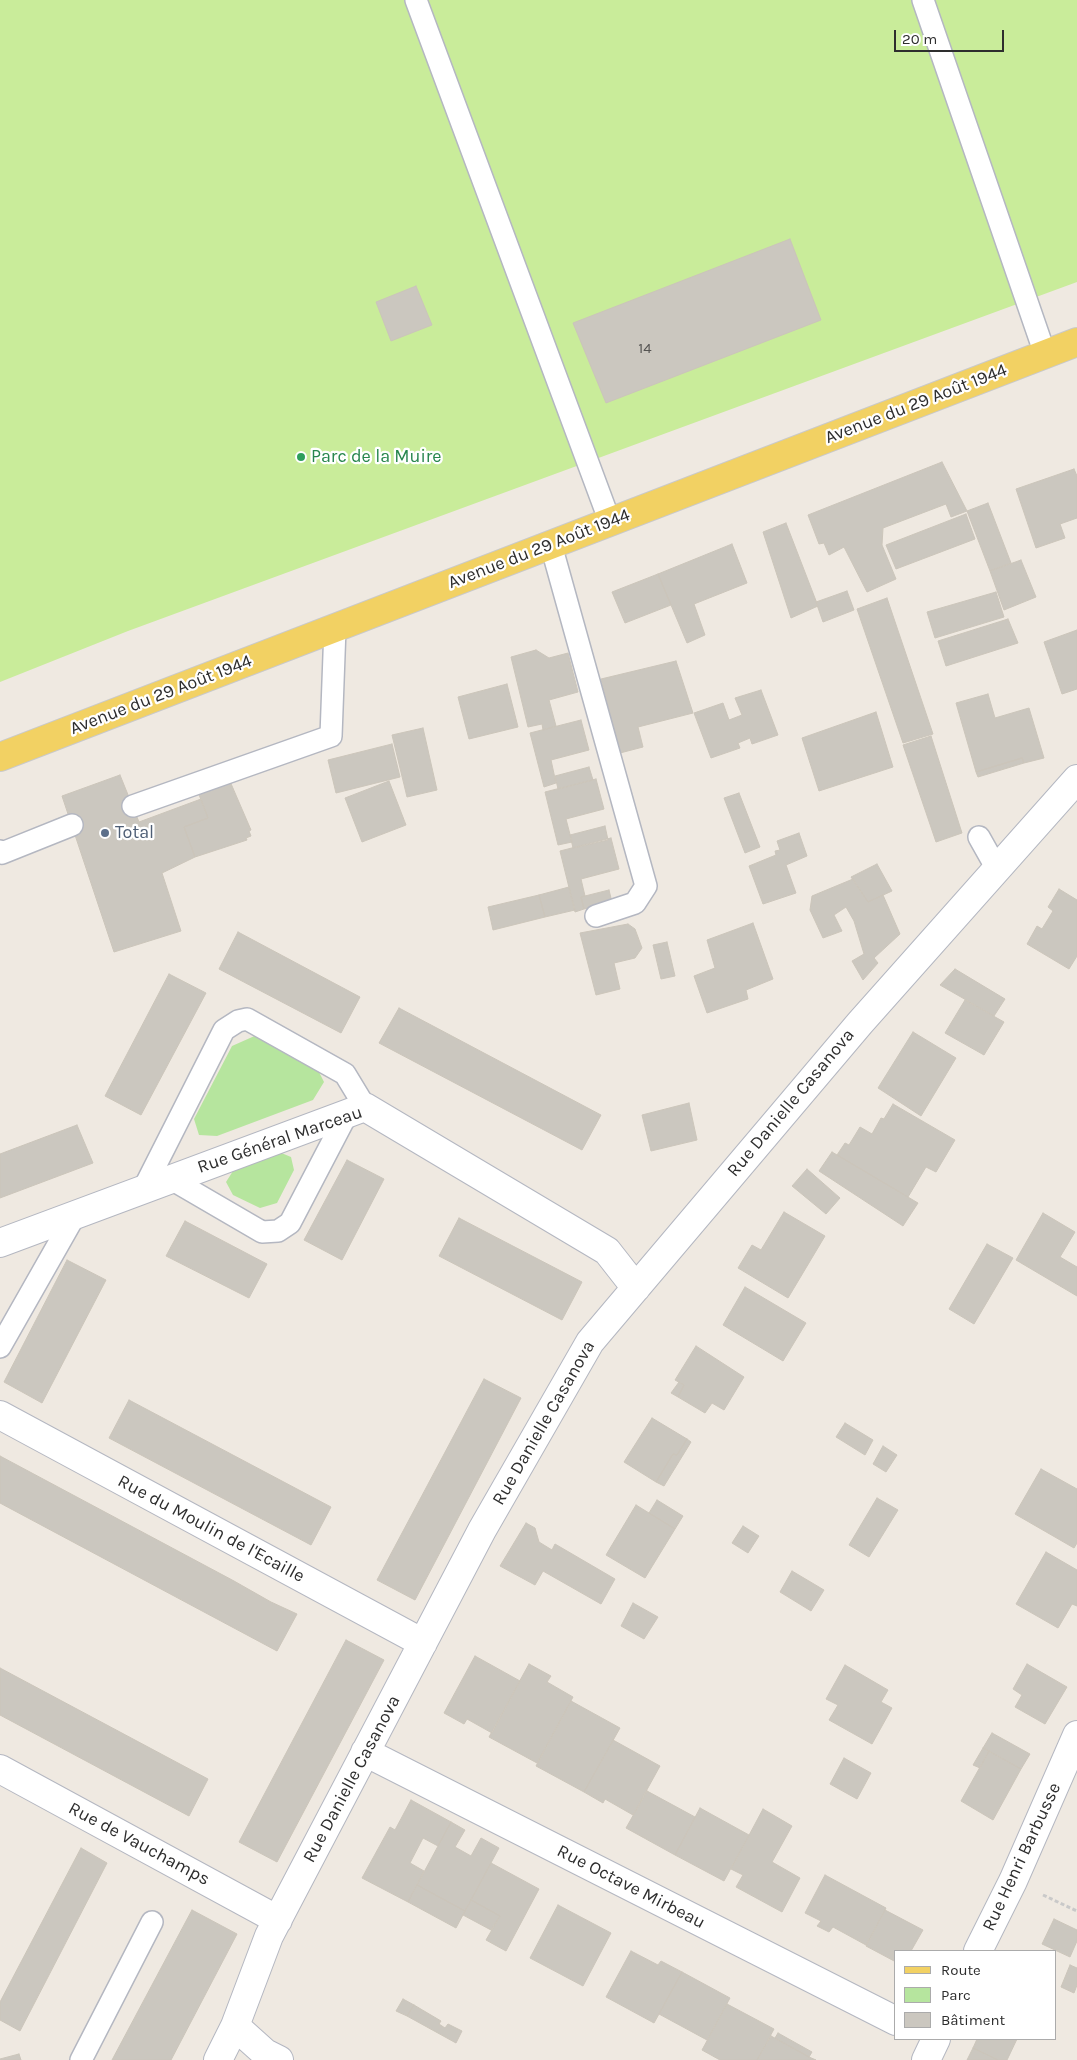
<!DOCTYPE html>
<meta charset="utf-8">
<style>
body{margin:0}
#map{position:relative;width:1077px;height:2060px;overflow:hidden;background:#efe9e1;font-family:Karla,sans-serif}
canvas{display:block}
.legend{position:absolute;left:894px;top:1950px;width:162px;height:90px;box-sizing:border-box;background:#fff;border:1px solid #ababab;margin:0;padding:6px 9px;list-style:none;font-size:15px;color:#2e2e2e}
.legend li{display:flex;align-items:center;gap:10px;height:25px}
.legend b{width:25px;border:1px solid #ababab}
.scale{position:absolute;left:894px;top:30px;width:110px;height:22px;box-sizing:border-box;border:2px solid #2e2e2e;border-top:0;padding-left:6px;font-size:15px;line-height:18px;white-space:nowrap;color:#2e2e2e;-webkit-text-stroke:4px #fff;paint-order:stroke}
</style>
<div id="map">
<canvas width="1077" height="2060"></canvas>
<ul class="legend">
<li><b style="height:6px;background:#f2d163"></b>Route</li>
<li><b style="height:14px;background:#b6e59e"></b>Parc</li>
<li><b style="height:14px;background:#cbc7bf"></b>Bâtiment</li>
</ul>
<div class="scale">20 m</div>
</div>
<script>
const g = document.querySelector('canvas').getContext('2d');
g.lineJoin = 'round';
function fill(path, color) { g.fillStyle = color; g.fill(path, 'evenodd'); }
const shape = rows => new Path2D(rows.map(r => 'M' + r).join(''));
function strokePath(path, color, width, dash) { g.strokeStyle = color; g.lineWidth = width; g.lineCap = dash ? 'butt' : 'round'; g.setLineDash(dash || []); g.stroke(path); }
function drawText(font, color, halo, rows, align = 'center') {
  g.font = font + ' Karla,sans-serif'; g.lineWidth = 4.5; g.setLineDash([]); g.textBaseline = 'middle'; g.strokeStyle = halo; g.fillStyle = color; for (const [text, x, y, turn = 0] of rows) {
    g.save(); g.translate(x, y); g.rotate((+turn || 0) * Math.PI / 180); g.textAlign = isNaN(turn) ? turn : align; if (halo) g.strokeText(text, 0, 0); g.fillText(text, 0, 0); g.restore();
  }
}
const green = shape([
 [259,1034,315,1064,324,1082,313,1100,217,1136,199,1135,194,1119,232,1046],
 [279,1152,291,1157,294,1170,277,1203,260,1208,233,1195,226,1182,233,1171]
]);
const pitch = shape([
 [0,0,1077,0,1077,282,128,631,0,682]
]);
const building = shape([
 [790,239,821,320,606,403,573,323,790,239],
 [416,286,432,325,391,341,376,302,416,286],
 [942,462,967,511,951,517,946,504,883,528,882,545,896,579,867,592,844,547,829,555,824,543,819,544,808,515,942,462],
 [1074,469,1077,476,1077,518,1060,524,1065,538,1036,548,1016,489,1074,469],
 [988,503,1011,563,990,571,967,511,988,503],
 [966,514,975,539,896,569,886,545,966,514],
 [786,523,818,606,791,618,763,532,786,523],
 [732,544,747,583,694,604,705,635,687,643,658,574,732,544],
 [1021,560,1036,597,1004,610,990,571,1021,560],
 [658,574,671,605,625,623,612,592,658,574],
 [847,591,854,610,823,622,816,602,847,591],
 [996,592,1004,617,935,638,927,612,996,592],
 [887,598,933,734,903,743,857,609,887,598],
 [1008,619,1018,643,946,666,938,641,1008,619],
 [1077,630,1077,689,1062,694,1044,642,1077,630],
 [536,650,549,658,568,653,578,692,549,700,556,726,543,730,542,724,528,727,511,657,536,650],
 [676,661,693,713,638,727,643,747,620,753,601,679,676,661],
 [507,684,518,727,469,739,458,697,507,684],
 [761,690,778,735,752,744,750,738,738,743,740,748,711,758,694,713,723,703,729,720,742,715,735,698,761,690],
 [988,694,995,718,1029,708,1044,758,1024,763,1022,758,976,772,956,703,988,694],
 [876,712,893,767,819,791,802,738,876,712],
 [581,720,589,750,551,760,556,783,544,787,530,733,581,720],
 [423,728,437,790,407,797,392,735,423,728],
 [931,736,962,833,936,842,903,745,931,736],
 [392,744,400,777,336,793,328,760,392,744],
 [1022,758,1024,763,978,777,976,772,1022,758],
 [589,767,593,780,558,789,555,776,589,767],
 [120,775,139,822,201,799,208,818,184,827,195,857,162,873,181,931,114,952,62,796,120,775],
 [229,779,251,830,249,831,251,836,246,838,247,840,195,857,184,827,208,818,198,792,229,779],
 [596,779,604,809,566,819,572,842,558,845,545,792,596,779],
 [389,781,406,825,362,842,345,798,389,781],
 [739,793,760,847,745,853,724,798,739,793],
 [605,826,608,840,573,848,570,835,605,826],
 [799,833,807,856,786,865,796,893,763,904,749,866,776,855,775,851,780,850,777,841,799,833],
 [611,838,619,869,581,879,585,896,581,897,584,909,575,912,560,851,611,838],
 [877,864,892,891,868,902,851,877,877,864],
 [853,879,868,902,883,895,900,934,874,958,878,963,863,980,852,961,864,954,854,921,846,907,834,915,842,931,823,938,810,910,812,896,853,879],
 [569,887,575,910,545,917,539,895,569,887],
 [1059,889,1077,900,1077,956,1069,969,1027,944,1037,926,1042,929,1053,911,1048,907,1059,889],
 [609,890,612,902,584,909,581,897,609,890],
 [539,895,545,917,493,930,488,907,539,895],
 [753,923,773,979,746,990,748,999,707,1013,694,976,715,968,707,940,753,923],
 [628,924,635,929,642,948,635,958,614,963,620,989,596,995,580,933,628,924],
 [238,932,360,997,341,1033,219,969,238,932],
 [667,942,675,976,661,979,653,945,667,942],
 [955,969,1005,999,994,1016,940,985,955,969],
 [169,974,206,993,141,1115,105,1096,169,974],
 [965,1000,1004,1022,984,1055,945,1033,965,1000],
 [399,1008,601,1115,582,1150,379,1043,399,1008],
 [913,1032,956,1058,921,1116,878,1088,913,1032],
 [689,1103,697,1140,651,1151,642,1115,689,1103],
 [893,1104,955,1140,936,1172,926,1167,908,1197,837,1155,845,1143,849,1145,860,1127,872,1134,881,1118,884,1119,893,1104],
 [77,1125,93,1163,0,1198,0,1154,77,1125],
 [832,1152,918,1203,903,1226,819,1171,832,1152],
 [347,1160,384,1179,342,1260,304,1240,347,1160],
 [807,1169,840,1198,826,1214,792,1186,807,1169],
 [784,1212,825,1236,788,1298,738,1268,752,1245,761,1250,784,1212],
 [1043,1213,1075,1232,1060,1257,1077,1267,1077,1296,1016,1260,1043,1213],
 [459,1218,582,1282,562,1320,439,1256,459,1218],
 [185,1221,267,1264,249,1298,166,1256,185,1221],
 [987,1244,1013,1258,974,1324,949,1309,987,1244],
 [67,1260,106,1280,42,1403,4,1382,67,1260],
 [745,1287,806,1323,783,1361,723,1325,745,1287],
 [696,1346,744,1377,724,1410,712,1403,705,1413,678,1397,684,1385,675,1380,696,1346],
 [484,1379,521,1398,415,1600,377,1580,484,1379],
 [679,1382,684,1385,678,1397,671,1393,679,1382],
 [129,1400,331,1507,311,1545,109,1438,129,1400],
 [652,1418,687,1439,677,1455,673,1454,656,1482,624,1462,652,1418],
 [845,1423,873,1440,865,1455,836,1437,845,1423],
 [687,1439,691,1442,664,1486,656,1482,673,1454,677,1455,687,1439],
 [883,1446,897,1455,886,1472,873,1464,883,1446],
 [0,1456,234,1581,271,1602,297,1614,277,1651,0,1503,0,1456],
 [1041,1469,1077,1489,1077,1543,1074,1548,1015,1514,1041,1469],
 [877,1498,898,1510,869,1557,849,1545,877,1498],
 [657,1500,683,1516,675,1529,649,1513,657,1500],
 [636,1505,675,1529,645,1578,606,1555,636,1505],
 [526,1523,535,1528,539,1542,552,1550,555,1544,615,1579,601,1604,543,1571,535,1585,500,1566,526,1523],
 [743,1526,759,1536,748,1553,732,1543,743,1526],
 [1046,1552,1077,1570,1077,1606,1072,1604,1058,1628,1016,1604,1046,1552],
 [792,1571,824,1590,811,1611,780,1592,792,1571],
 [633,1603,658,1617,644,1639,621,1626,633,1603],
 [346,1640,384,1660,277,1862,239,1842,346,1640],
 [475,1656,520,1681,492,1733,467,1719,464,1724,444,1713,475,1656],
 [529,1664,551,1676,547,1682,573,1697,537,1763,489,1737,529,1664],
 [1027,1664,1067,1687,1045,1724,1015,1707,1022,1695,1013,1689,1027,1664],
 [845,1665,888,1690,881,1702,892,1708,872,1744,829,1720,838,1705,826,1699,845,1665],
 [0,1668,208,1779,189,1816,0,1715,0,1668],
 [571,1701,620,1728,584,1792,536,1766,571,1701],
 [992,1733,1030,1754,1021,1769,983,1748,992,1733],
 [613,1740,660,1766,633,1815,605,1799,603,1803,584,1792,613,1740],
 [983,1748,989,1751,980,1768,973,1765,983,1748],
 [989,1751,1021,1769,993,1820,961,1801,989,1751],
 [844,1758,871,1773,857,1799,830,1784,844,1758],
 [647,1791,695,1817,675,1855,626,1828,647,1791],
 [411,1800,451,1822,438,1846,423,1838,410,1863,424,1871,408,1902,362,1878,390,1827,395,1830,411,1800],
 [700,1808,749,1835,724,1881,675,1855,700,1808],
 [763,1809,792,1826,772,1862,800,1878,782,1912,736,1887,743,1875,731,1869,763,1809],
 [451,1822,465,1830,455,1847,471,1856,481,1838,499,1848,465,1911,417,1885,451,1822],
 [81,1848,107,1863,20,2031,0,2020,0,2002,81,1848],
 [491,1863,539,1889,506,1951,486,1940,500,1916,471,1900,491,1863],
 [825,1875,886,1908,866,1945,833,1927,829,1932,817,1926,821,1921,805,1913,825,1875],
 [417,1885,465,1911,456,1928,408,1902,417,1885],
 [471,1900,500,1916,491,1930,463,1915,471,1900],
 [558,1905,611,1933,583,1986,530,1958,558,1905],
 [192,1910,237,1934,171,2060,112,2060,192,1910],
 [885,1910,923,1930,911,1951,896,1951,896,1962,866,1946,885,1910],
 [1054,1919,1077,1930,1077,1941,1070,1957,1042,1944,1054,1919],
 [631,1951,658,1965,661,1961,682,1972,654,2023,606,1997,631,1951],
 [1070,1965,1077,1968,1077,1985,1074,1993,1061,1987,1070,1965],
 [682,1972,730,1998,707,2040,659,2014,682,1972],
 [403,1999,414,2005,407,2016,396,2011,403,1999],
 [727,2004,774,2029,757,2060,720,2060,702,2050,727,2004],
 [414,2005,441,2021,439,2024,445,2028,448,2024,462,2031,456,2043,407,2016,414,2005],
 [778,2033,812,2052,809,2057,775,2038,778,2033],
 [771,2036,809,2057,816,2060,757,2060,771,2036],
 [977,2039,1017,2039,1007,2060,998,2060,973,2048,977,2039],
 [973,2048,998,2060,967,2060,973,2048],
 [19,2054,21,2060,0,2060,0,2059,19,2054]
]);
const path = shape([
 [1043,1895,1077,1911]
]);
const service = shape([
 [416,0,610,522],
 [923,0,1045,354],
 [551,545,646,886,635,903,596,916],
 [133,806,331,736,335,628],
 [979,837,997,869],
 [0,851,2,853,72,825],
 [171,1179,262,1232,278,1231,290,1223,348,1112],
 [143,1190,224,1030,238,1021,247,1019,345,1074,365,1107],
 [0,1347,75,1215],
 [81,2060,152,1922]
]);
const minor = shape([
 [0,1243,365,1107,607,1251,636,1288],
 [0,1415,423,1643],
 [365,1752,896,2021],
 [0,1769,278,1920],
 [978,1951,1013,1881,1077,1735],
 [235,2026,265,2053,279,2060],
 [218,2060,235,2026,269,1936,482,1530,590,1342,860,1023,1077,779],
 [926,2060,936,2039]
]);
const primary = shape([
 [0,757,1077,342]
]);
const markers = [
 [301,457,5,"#2e9e5b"],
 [105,833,5,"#5c6f8a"]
];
const numberNames = [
 ["14",645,349]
];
const streetNames = [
 ["Avenue du 29 Août 1944",916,404,-21],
 ["Avenue du 29 Août 1944",539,549,-21],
 ["Avenue du 29 Août 1944",161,695,-21],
 ["Rue Danielle Casanova",791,1103,-50],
 ["Rue Général Marceau",280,1140,-19],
 ["Rue Danielle Casanova",544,1423,-60],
 ["Rue du Moulin de l'Ecaille",211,1529,28],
 ["Rue Danielle Casanova",352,1779,-62],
 ["Rue de Vauchamps",139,1844,28],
 ["Rue Henri Barbusse",1022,1857,-65],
 ["Rue Octave Mirbeau",631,1887,27]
];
const leisureNames = [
 ["Parc de la Muire",311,457]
];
const serviceNames = [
 ["Total",115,833]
];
fill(green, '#b6e59e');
fill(pitch, '#c9ec9a');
fill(building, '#cbc7bf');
strokePath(building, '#cbc5ba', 1);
strokePath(service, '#b4b7c1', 24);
strokePath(minor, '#b4b7c1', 30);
strokePath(primary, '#c9c9c9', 30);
strokePath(path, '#c9c9c9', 3, [4, 2.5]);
strokePath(service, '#fff', 21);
strokePath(minor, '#fff', 28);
strokePath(primary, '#f2d163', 28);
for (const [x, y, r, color] of markers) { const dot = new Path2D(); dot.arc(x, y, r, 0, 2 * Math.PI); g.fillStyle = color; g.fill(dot); strokePath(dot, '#fff', 2); }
drawText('15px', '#555452', null, numberNames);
drawText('18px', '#2e2e2e', '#fff', streetNames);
drawText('18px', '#27864d', '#fff', leisureNames, 'left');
drawText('18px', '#4e5e75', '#fff', serviceNames, 'left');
</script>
